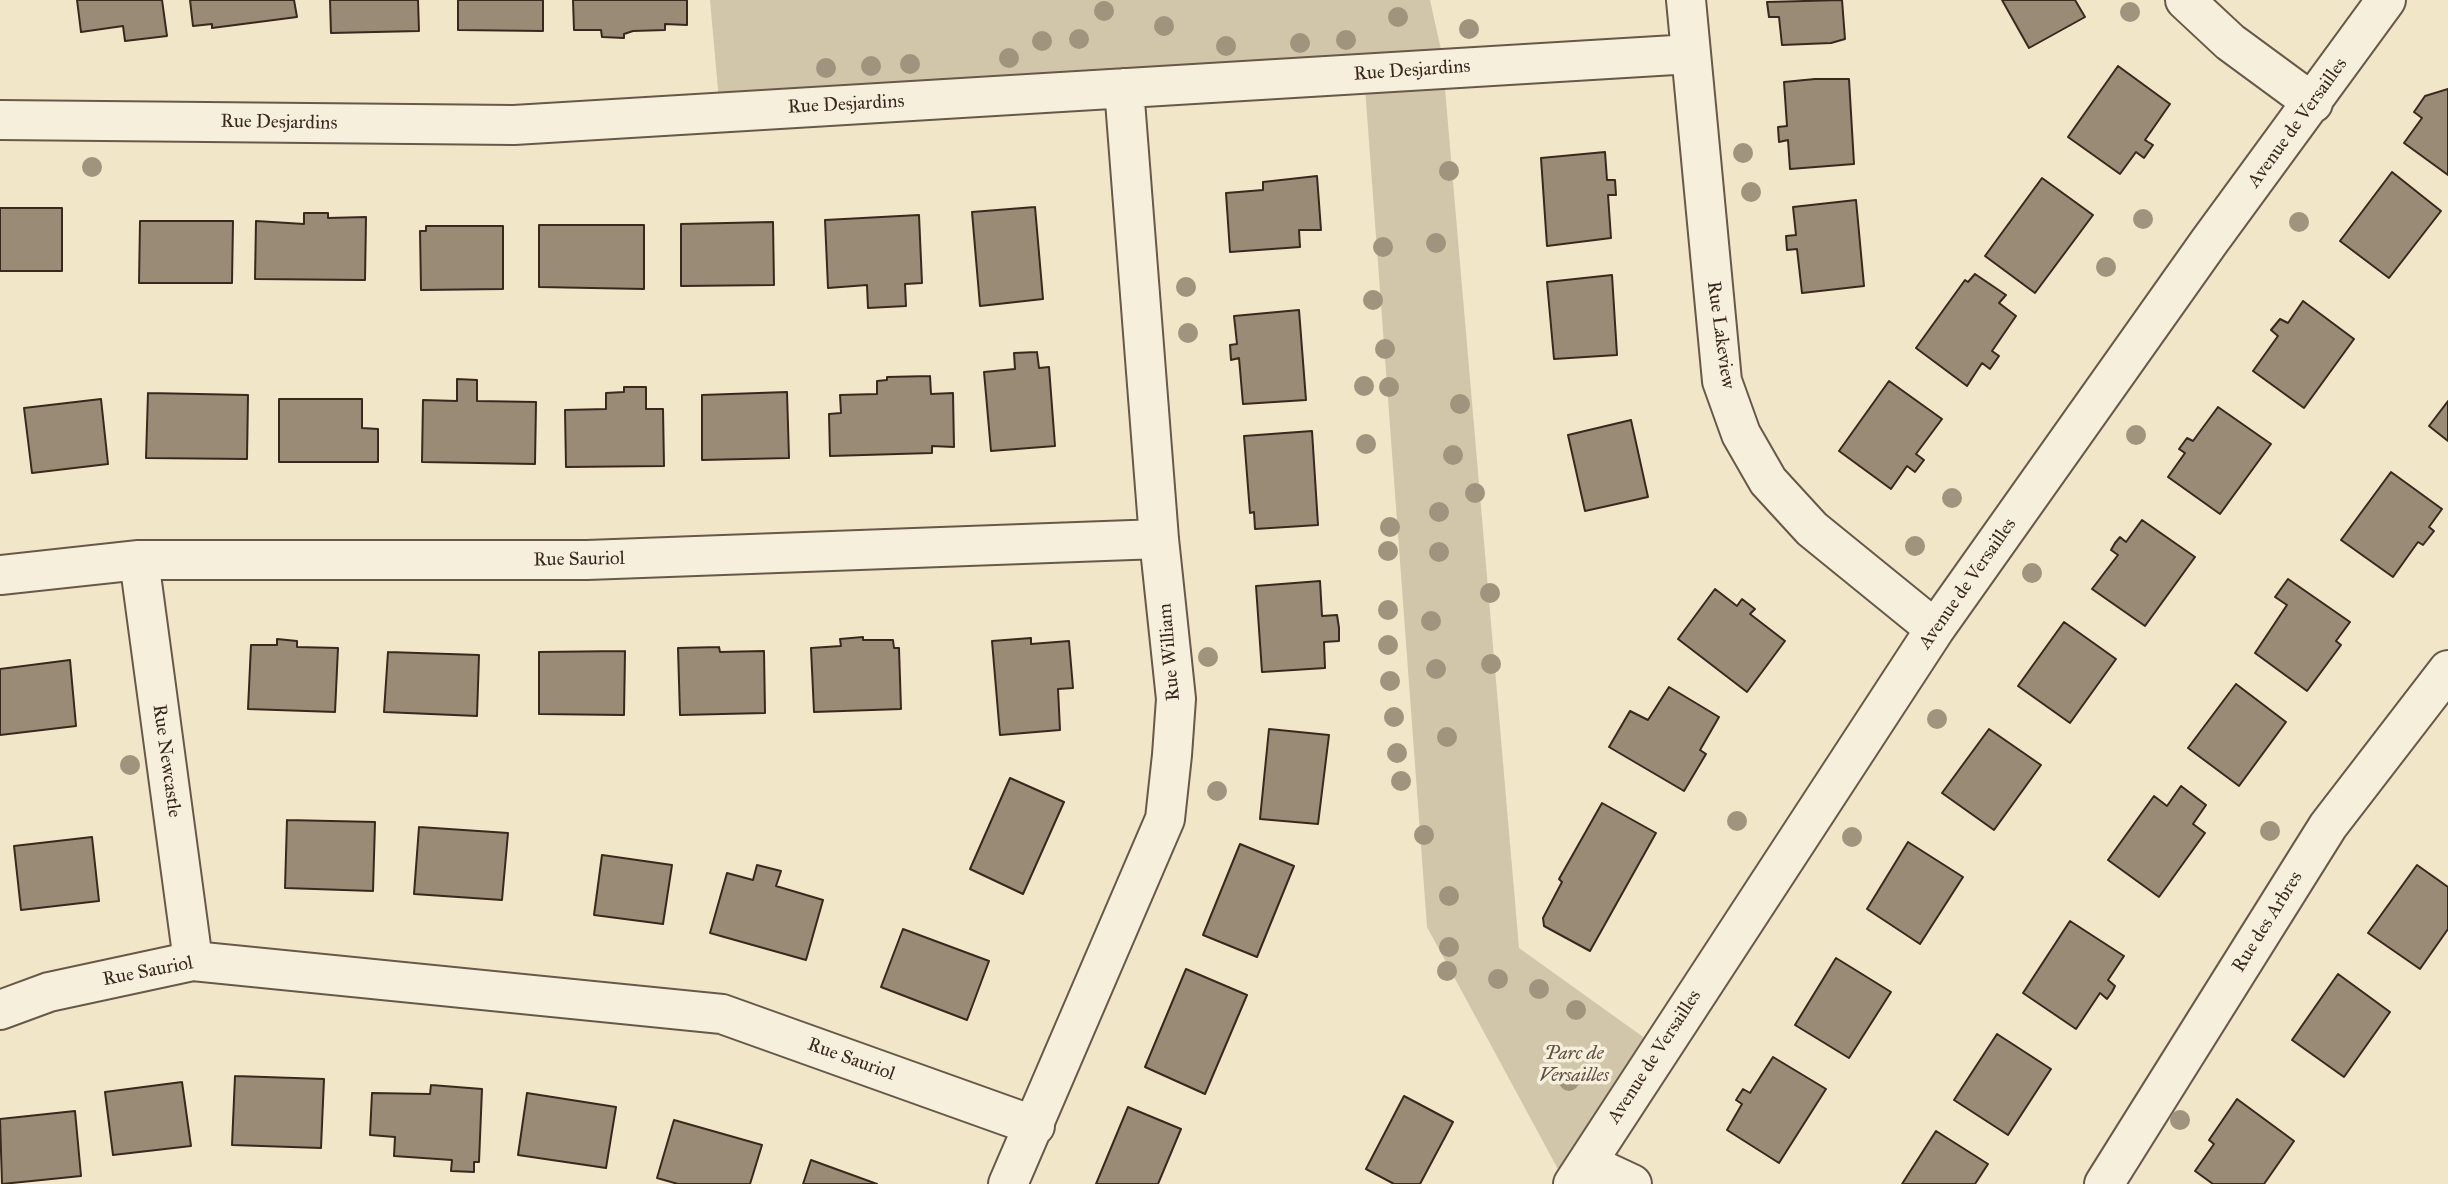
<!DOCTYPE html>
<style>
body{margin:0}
canvas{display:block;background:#f1e6c7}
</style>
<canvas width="2448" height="1184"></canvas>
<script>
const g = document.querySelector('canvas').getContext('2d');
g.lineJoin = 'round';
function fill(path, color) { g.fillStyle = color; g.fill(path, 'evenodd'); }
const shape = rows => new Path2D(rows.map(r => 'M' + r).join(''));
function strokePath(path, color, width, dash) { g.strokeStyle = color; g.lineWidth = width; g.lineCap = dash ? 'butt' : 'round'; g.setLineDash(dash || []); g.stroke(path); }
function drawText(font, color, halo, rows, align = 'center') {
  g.font = font + ' "IM FELL Great Primer",serif'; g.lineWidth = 7; g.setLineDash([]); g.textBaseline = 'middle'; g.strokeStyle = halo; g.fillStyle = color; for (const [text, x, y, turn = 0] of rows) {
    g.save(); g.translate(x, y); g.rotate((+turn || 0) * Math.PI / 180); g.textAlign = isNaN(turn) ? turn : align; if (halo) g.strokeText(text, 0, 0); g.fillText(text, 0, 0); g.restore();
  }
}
const green = shape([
 [710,0,1430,0,1442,54,1519,948,1660,1049,1566,1184,1427,927,1364,74,720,112]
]);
const building = shape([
 [77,0,162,0,167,36,125,41,123,26,81,32,77,0],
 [190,0,294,0,297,17,212,28,212,24,193,26,190,0],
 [330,0,418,0,419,31,331,33,330,0],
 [458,0,543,0,543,31,458,30,458,0],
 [573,0,687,0,687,25,665,24,665,30,633,31,624,34,624,38,602,37,601,30,574,30,573,0],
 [1842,0,1845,39,1831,43,1782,45,1779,17,1769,17,1767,2,1842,0],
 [2002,0,2075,0,2085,17,2029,48,2002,0],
 [2118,66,2170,104,2145,140,2153,145,2144,158,2136,152,2120,174,2068,137,2118,66],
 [1815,79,1849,79,1854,164,1790,169,1788,140,1779,142,1778,127,1787,126,1784,82,1815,79],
 [2448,89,2448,175,2404,143,2422,118,2414,112,2425,96,2448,89],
 [1605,152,1607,180,1615,180,1616,195,1608,195,1611,238,1547,246,1541,158,1605,152],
 [2392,172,2441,211,2389,278,2340,241,2392,172],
 [1317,176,1321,230,1299,230,1300,247,1230,252,1226,193,1263,190,1263,182,1317,176],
 [2042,178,2093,215,2035,293,1985,256,2042,178],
 [1856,200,1864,286,1802,293,1797,249,1787,250,1786,236,1796,235,1793,207,1856,200],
 [1035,207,1043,299,980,306,972,212,1035,207],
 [0,208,62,208,62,271,0,271,0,208],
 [304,213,328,213,328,218,366,217,365,280,255,279,256,221,304,224,304,213],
 [919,215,922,283,905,284,906,306,868,308,867,285,828,288,825,220,919,215],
 [140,221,233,221,232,283,139,283,140,221],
 [773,222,774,285,681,286,681,224,773,222],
 [539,225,644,225,644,289,539,287,539,225],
 [426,226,503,226,503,289,421,290,420,231,426,231,426,226],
 [1975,274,2006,295,1999,303,2016,316,1992,351,1999,356,1990,369,1982,363,1967,386,1916,348,1965,280,1968,282,1975,274],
 [1612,275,1617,355,1554,359,1547,282,1612,275],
 [2303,301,2354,339,2304,408,2253,371,2278,336,2271,330,2280,319,2288,323,2303,301],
 [1299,310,1306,400,1243,404,1239,358,1231,360,1230,345,1237,344,1234,316,1299,310],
 [1037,352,1039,368,1049,367,1055,446,991,451,984,372,1015,369,1014,353,1037,352],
 [930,376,931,394,953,393,954,447,932,446,932,453,830,456,829,414,841,413,840,395,877,394,877,381,887,380,887,377,930,376],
 [457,379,477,380,477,401,536,402,535,464,422,462,423,400,457,401,457,379],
 [1889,381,1942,419,1916,454,1924,460,1915,472,1907,466,1891,489,1839,451,1889,381],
 [624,387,646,387,646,409,663,409,664,466,566,467,565,410,606,409,606,393,624,392,624,387],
 [787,392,789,458,702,460,702,395,787,392],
 [148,393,248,395,247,459,146,458,148,393],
 [101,399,108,464,32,473,24,408,101,399],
 [279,399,362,399,362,428,378,429,378,462,279,462,279,399],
 [2448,401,2448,441,2429,426,2448,401],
 [2218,407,2271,444,2220,514,2168,477,2185,453,2179,449,2187,438,2193,441,2218,407],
 [1631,420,1648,497,1585,511,1568,435,1631,420],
 [1312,431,1318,525,1255,529,1254,512,1250,513,1244,436,1312,431],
 [2391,472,2442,509,2429,527,2434,531,2423,545,2418,542,2393,577,2341,540,2391,472],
 [2142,520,2195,557,2145,626,2092,589,2118,555,2111,550,2115,543,2120,537,2126,542,2142,520],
 [2288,579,2350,622,2336,641,2341,645,2307,691,2255,653,2287,605,2275,597,2288,579],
 [1320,581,1322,616,1337,615,1339,628,1339,641,1324,642,1325,668,1262,672,1256,586,1320,581],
 [1715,589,1737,606,1742,599,1755,609,1750,614,1785,641,1747,692,1678,639,1715,589],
 [2064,622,2116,659,2070,723,2018,686,2064,622],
 [863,637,863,640,893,640,894,648,899,648,901,709,814,712,811,648,841,646,840,639,863,637],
 [1031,638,1031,644,1069,641,1073,688,1058,689,1060,730,1000,735,992,641,1031,638],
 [277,639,297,641,297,647,338,648,335,712,248,709,251,645,277,645,277,639],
 [719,647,720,652,764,651,765,713,680,715,678,648,719,647],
 [625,651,624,715,539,714,539,652,625,651],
 [388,652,479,655,477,716,384,712,388,652],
 [70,660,76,726,0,735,0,669,70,660],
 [2236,684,2286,722,2239,786,2188,748,2236,684],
 [1669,687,1719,717,1700,750,1706,754,1684,791,1609,747,1630,711,1648,720,1669,687],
 [1269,729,1329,735,1318,824,1260,819,1269,729],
 [1989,729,2041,765,1994,830,1942,793,1989,729],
 [1010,778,1064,802,1023,894,970,869,1010,778],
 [2181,786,2206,805,2193,824,2205,833,2159,897,2108,860,2154,796,2167,806,2181,786],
 [1602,803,1656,833,1590,951,1544,926,1543,918,1562,882,1559,879,1602,803],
 [287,820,375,822,373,891,285,888,287,820],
 [419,827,508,833,502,900,414,894,419,827],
 [92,837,99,901,21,910,14,846,92,837],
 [1908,842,1963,877,1920,944,1867,909,1908,842],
 [1240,844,1294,866,1257,957,1203,935,1240,844],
 [602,855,672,865,663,924,594,915,602,855],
 [757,865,781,871,776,886,823,900,806,960,710,933,727,873,753,880,757,865],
 [2417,865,2448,887,2448,929,2420,969,2368,933,2417,865],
 [2070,921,2124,956,2108,980,2115,986,2112,992,2107,999,2100,993,2076,1029,2023,993,2070,921],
 [903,929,989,961,967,1020,881,987,903,929],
 [1836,958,1891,992,1849,1058,1795,1025,1836,958],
 [1186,969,1247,995,1205,1094,1145,1067,1186,969],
 [2338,974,2390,1012,2344,1077,2292,1040,2338,974],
 [1997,1034,2051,1069,2008,1135,1954,1100,1997,1034],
 [1773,1057,1826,1089,1779,1163,1727,1130,1742,1104,1736,1100,1743,1089,1750,1093,1773,1057],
 [235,1076,324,1079,321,1148,232,1145,235,1076],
 [182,1082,191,1146,113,1155,105,1092,182,1082],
 [431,1085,482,1089,479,1162,474,1162,474,1172,451,1171,452,1160,394,1156,395,1137,370,1135,372,1093,430,1094,431,1085],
 [527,1093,616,1107,606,1168,518,1155,527,1093],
 [1404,1096,1453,1122,1420,1184,1394,1184,1366,1169,1404,1096],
 [2237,1099,2294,1141,2264,1184,2213,1184,2195,1171,2214,1144,2209,1140,2237,1099],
 [1128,1107,1181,1129,1158,1184,1096,1184,1128,1107],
 [75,1111,81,1176,2,1184,0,1119,75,1111],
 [674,1120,762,1145,750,1184,678,1184,657,1178,674,1120],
 [1936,1131,1988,1164,1975,1184,1902,1184,1936,1131],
 [811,1160,877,1184,803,1184,811,1160]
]);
const minor = shape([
 [1686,0,1722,381,1741,434,1768,481,1812,529,1935,629],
 [2185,0,2230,42,2313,103],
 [0,120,514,125,1691,54],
 [139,560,193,961],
 [0,575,139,560,587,560,1159,539],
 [0,1010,49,992,193,961,722,1014,1035,1126],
 [1587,1163,1632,1184],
 [1008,1184,1165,819,1172,755,1176,699,1159,539,1124,88],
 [1573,1184,1935,629,2209,242,2386,0],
 [2104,1184,2328,826,2448,670]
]);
const trees = [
 [1104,11],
 [2130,12],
 [1398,17],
 [1164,26],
 [1469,29],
 [1079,39],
 [1346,40],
 [1042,41],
 [1300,43],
 [1226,46],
 [1009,58],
 [910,64],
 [871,66],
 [826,68],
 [1743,153],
 [92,167],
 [1449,171],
 [1751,192],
 [2143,219],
 [2299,222],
 [1436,243],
 [1383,247],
 [2106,267],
 [1186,287],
 [1373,300],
 [1188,333],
 [1385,349],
 [1364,386],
 [1389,387],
 [1460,404],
 [2136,435],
 [1366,444],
 [1453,455],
 [1475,493],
 [1952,498],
 [1439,512],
 [1390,527],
 [1915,546],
 [1388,551],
 [1439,552],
 [2032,573],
 [1490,593],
 [1388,610],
 [1431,621],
 [1388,645],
 [1208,657],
 [1491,664],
 [1436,669],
 [1390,681],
 [1394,717],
 [1937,719],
 [1447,737],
 [1397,753],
 [130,765],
 [1401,781],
 [1217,791],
 [1737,821],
 [2270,831],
 [1424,835],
 [1852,837],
 [1449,896],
 [1449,947],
 [1447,971],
 [1498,979],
 [1539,989],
 [1576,1010],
 [1569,1081],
 [2180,1120]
];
const streetNames = [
 ["Rue Desjardins",1412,71,-4],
 ["Rue Desjardins",846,105,-3],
 ["Rue Desjardins",279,123,1],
 ["Avenue de Versailles",2298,123,-54],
 ["Rue Lakeview",1720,335,82],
 ["Rue Sauriol",579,560,-1],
 ["Avenue de Versailles",1968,584,-55],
 ["Rue William",1170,652,-95],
 ["Rue Newcastle",166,761,82],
 ["Rue des Arbres",2268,922,-58],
 ["Rue Sauriol",148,972,-11],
 ["Avenue de Versailles",1655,1057,-57],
 ["Rue Sauriol",851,1060,20]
];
const parkNames = [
 ["Parc de",1574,1054],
 ["Versailles",1574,1076]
];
fill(green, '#d2c6aa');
fill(building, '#998b76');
strokePath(building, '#3a281f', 2);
strokePath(minor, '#685849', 42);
strokePath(minor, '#f6efdb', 38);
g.fillStyle = '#a1947e';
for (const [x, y] of trees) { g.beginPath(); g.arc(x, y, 10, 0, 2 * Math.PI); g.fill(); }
drawText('19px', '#3a281f', '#f6efdb', streetNames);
drawText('italic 19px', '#605042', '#f6efdb', parkNames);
</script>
